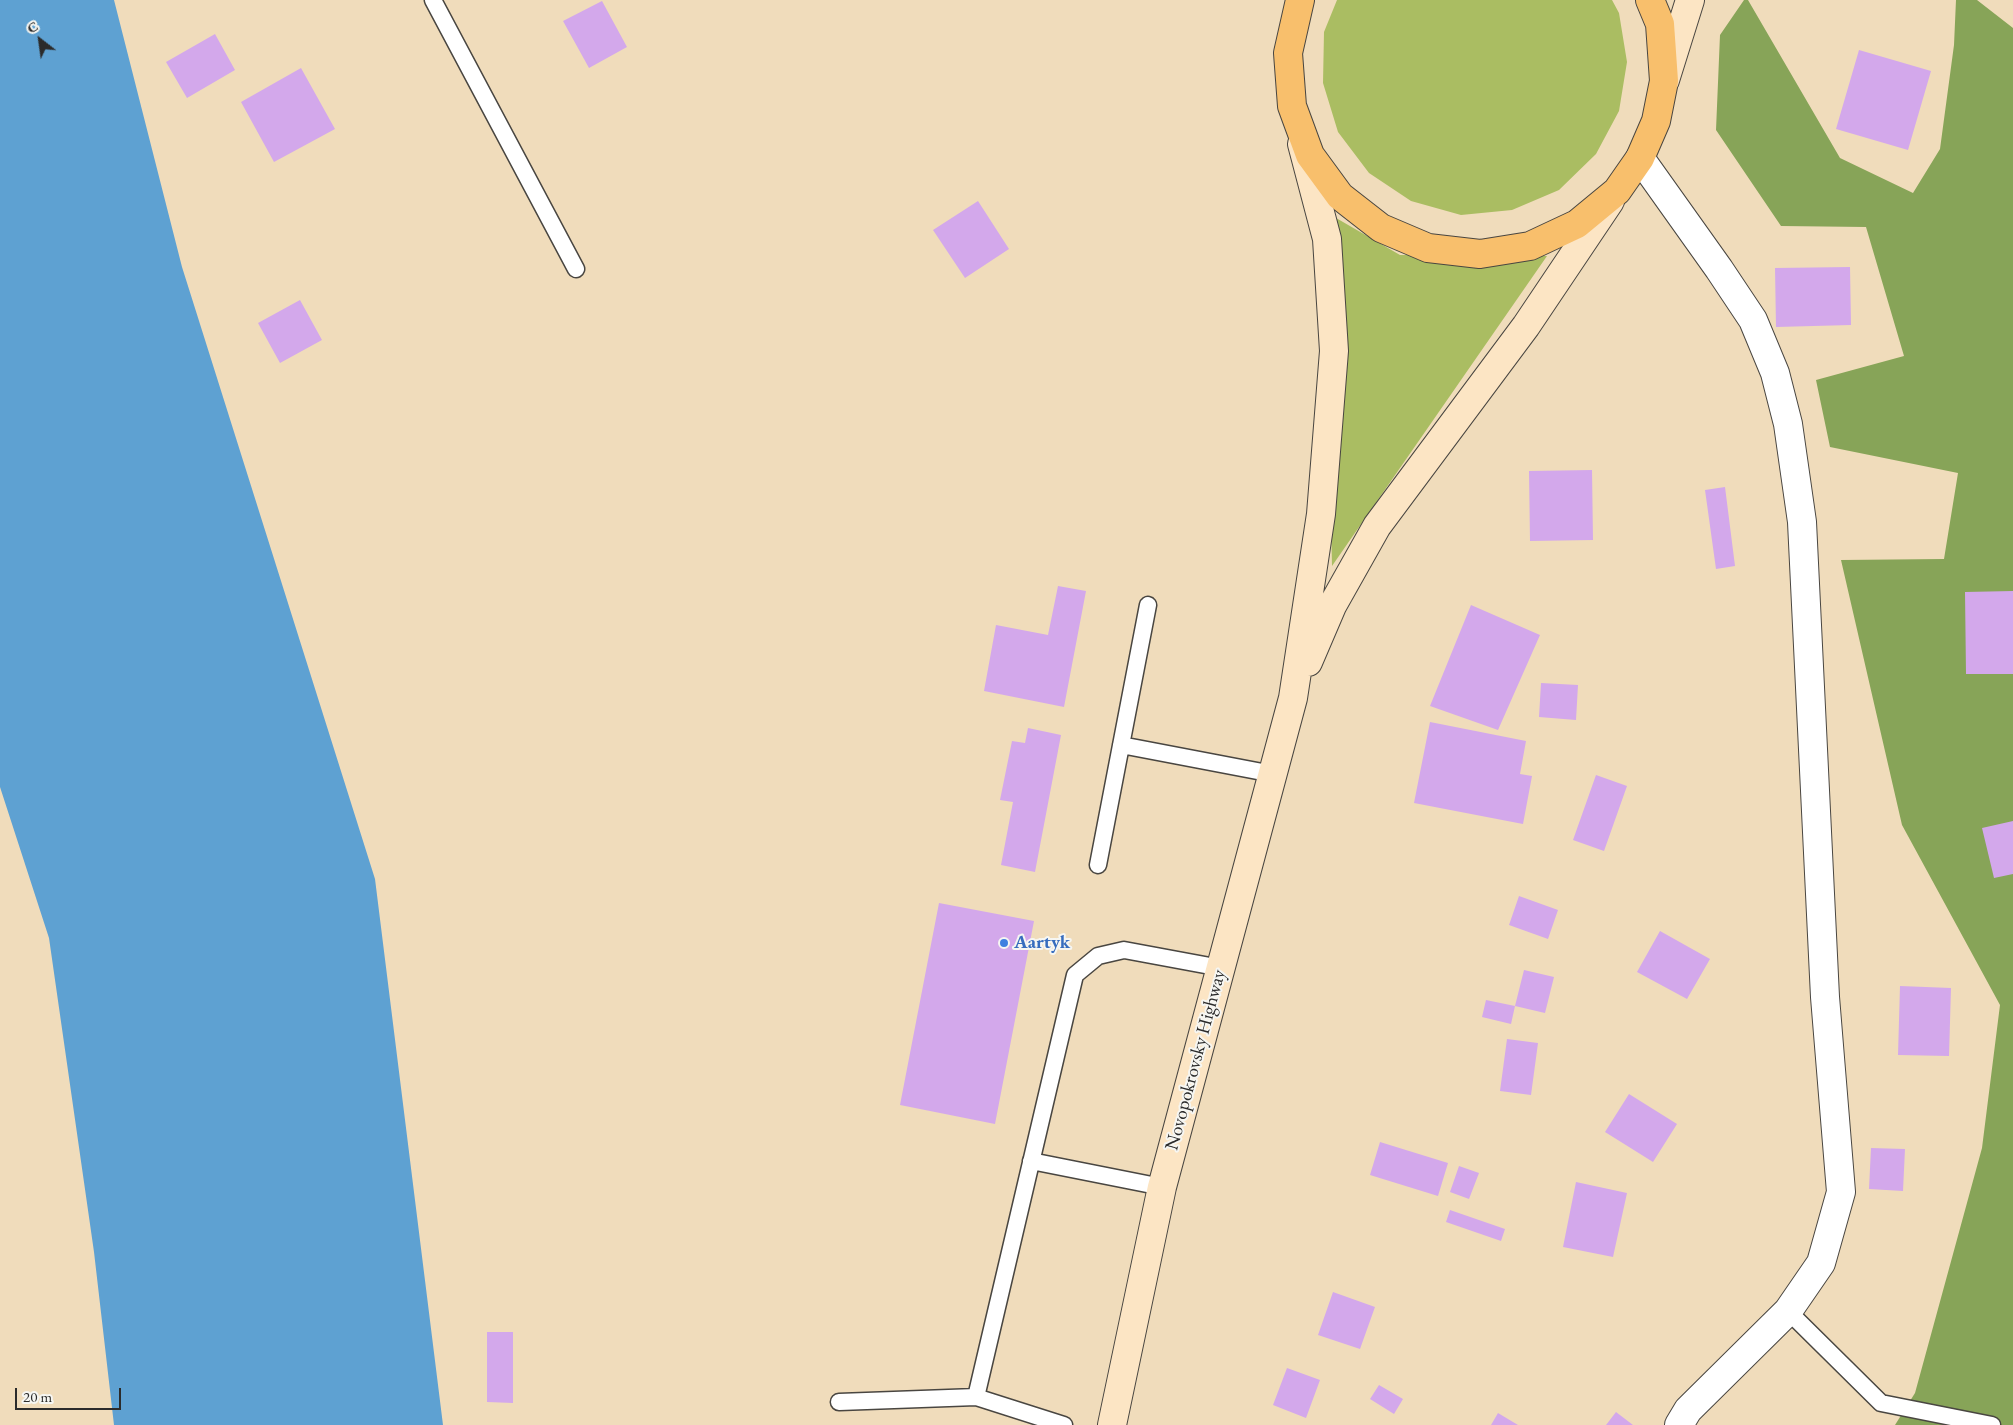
<!DOCTYPE html>
<meta charset="utf-8">
<style>
body{margin:0}
#map{position:relative;width:2013px;height:1425px;overflow:hidden;background:#f0dcbb;font-family:"EB Garamond",serif}
canvas{display:block}
.north{position:absolute;left:15px;top:15px;width:50px;height:50px;-webkit-text-stroke:4px #f6f6f2;paint-order:stroke;rotate:330deg;font-size:14px;font-weight:700;line-height:20px;text-align:center;color:#2b2b2b}
.north::after{content:'';display:block;margin:auto;width:18px;height:22px;background:#2b2b2b;clip-path:polygon(50% 0,100% 100%,50% 72%,0 100%)}
.scale{position:absolute;left:15px;top:1388px;width:106px;height:22px;box-sizing:border-box;border:2px solid #2b2b2b;border-top:0;padding-left:6px;font-size:15px;line-height:18px;white-space:nowrap;color:#2b2b2b;-webkit-text-stroke:4px #f6f6f2;paint-order:stroke}
</style>
<div id="map">
<canvas width="2013" height="1425"></canvas>
<div class="north">С</div>
<div class="scale">20 m</div>
</div>
<script>
const g = document.querySelector('canvas').getContext('2d');
g.lineJoin = 'round';
function fill(path, color) { g.fillStyle = color; g.fill(path, 'evenodd'); }
const shape = rows => new Path2D(rows.map(r => 'M' + r).join(''));
function strokePath(path, color, width, dash) { g.strokeStyle = color; g.lineWidth = width; g.lineCap = dash ? 'butt' : 'round'; g.setLineDash(dash || []); g.stroke(path); }
function drawText(font, color, halo, rows, align = 'center') {
  g.font = font + ' "EB Garamond",serif'; g.lineWidth = 4; g.setLineDash([]); g.textBaseline = 'middle'; g.strokeStyle = halo; g.fillStyle = color; for (const [text, x, y, turn = 0] of rows) {
    g.save(); g.translate(x, y); g.rotate((+turn || 0) * Math.PI / 180); g.textAlign = isNaN(turn) ? turn : align; if (halo) g.strokeText(text, 0, 0); g.fillText(text, 0, 0); g.restore();
  }
}
const green = shape([
 [1337,0,1612,0,1619,13,1627,62,1619,111,1596,154,1559,190,1512,210,1461,215,1411,201,1369,173,1338,132,1323,83,1324,32],
 [1324,211,1400,255,1547,256,1332,566]
]);
const forest = shape([
 [1744,0,1748,0,1840,158,1913,193,1940,149,1954,45,1956,0,1977,0,2013,28,2013,1425,1895,1425,1915,1393,1982,1148,2000,1005,1902,825,1841,560,1944,559,1958,473,1830,447,1816,380,1904,356,1866,227,1781,226,1716,130,1720,35]
]);
const water = shape([
 [0,0,114,0,182,267,375,879,443,1425,114,1425,94,1252,49,938,0,787]
]);
const building = shape([
 [602,1,627,47,589,68,563,21],
 [215,34,235,70,187,98,166,62],
 [1859,50,1931,71,1908,150,1836,129],
 [301,68,335,129,274,162,241,102],
 [978,201,1009,249,965,278,933,230],
 [1850,267,1851,325,1776,327,1775,268],
 [300,300,322,340,280,363,258,323],
 [1592,470,1593,540,1530,541,1529,471],
 [1725,487,1735,566,1716,569,1705,490],
 [1058,586,1086,591,1064,707,984,691,996,625,1048,635],
 [2013,591,2013,674,1966,674,1965,592],
 [1471,605,1540,635,1498,730,1430,706],
 [1541,683,1578,685,1576,720,1539,717],
 [1430,722,1526,741,1520,774,1532,776,1523,824,1414,803],
 [1028,728,1061,735,1035,872,1001,865,1013,802,1000,800,1012,741,1025,743],
 [1596,775,1627,786,1604,851,1573,840],
 [2013,821,2013,874,1994,878,1982,828],
 [1519,896,1558,910,1548,939,1509,925],
 [939,903,1034,921,995,1124,900,1105],
 [1660,931,1710,959,1687,999,1637,972],
 [1524,970,1554,977,1545,1013,1515,1006],
 [1900,986,1951,988,1949,1056,1898,1055],
 [1486,1000,1515,1006,1511,1024,1482,1017],
 [1507,1039,1538,1043,1531,1095,1500,1091],
 [1629,1094,1677,1124,1653,1162,1605,1132],
 [1380,1142,1448,1163,1438,1196,1370,1175],
 [1871,1148,1905,1149,1903,1191,1869,1189],
 [1459,1166,1479,1173,1469,1199,1450,1192],
 [1576,1182,1627,1193,1613,1257,1563,1247],
 [1450,1210,1505,1229,1501,1241,1446,1222],
 [1333,1292,1375,1307,1360,1349,1318,1335],
 [487,1332,513,1332,513,1403,487,1402],
 [1287,1368,1320,1380,1306,1418,1273,1405],
 [1379,1385,1403,1399,1394,1414,1370,1399],
 [1616,1412,1633,1425,1606,1425],
 [1498,1413,1518,1425,1491,1425]
]);
const service = shape([
 [433,0,576,269],
 [1121,745,1273,774],
 [1098,865,1148,605],
 [1031,1161,1162,1187],
 [1788,1311,1881,1403,1992,1425],
 [976,1397,1075,975,1098,956,1124,950,1221,968],
 [839,1402,976,1397,1064,1425]
]);
const minor = shape([
 [1640,158,1719,269,1753,320,1775,373,1788,424,1802,522,1825,997,1841,1192,1821,1263,1788,1311,1688,1410,1679,1425]
]);
const secondary = shape([
 [1665,80,1690,0],
 [1308,662,1332,606,1377,526,1526,326,1610,201],
 [1112,1425,1162,1187,1293,698,1321,514,1334,351,1327,239,1302,144]
]);
const primary = shape([
 [1300,0,1288,53,1292,106,1310,155,1340,196,1381,228,1428,248,1480,254,1530,246,1577,224,1617,191,1640,158,1656,121,1664,81,1660,24,1650,0]
]);
const markers = [
 [1004,943,5,"#3f7fe0"]
];
const shopNames = [
 ["Aartyk",1014,943]
];
const streetNames = [
 ["Novopokrovsky Highway",1196,1060,-75]
];
fill(green, '#aabd62');
fill(forest, '#87a458');
fill(water, '#5ea1d2');
fill(building, '#d3a8eb');
strokePath(service, '#494641', 19);
strokePath(minor, '#494641', 30);
strokePath(secondary, '#494641', 30);
strokePath(primary, '#494641', 30);
strokePath(service, '#fff', 16);
strokePath(minor, '#fff', 28);
strokePath(secondary, '#fce5c4', 28);
strokePath(primary, '#f8bf6c', 28);
for (const [x, y, r, color] of markers) { const dot = new Path2D(); dot.arc(x, y, r, 0, 2 * Math.PI); g.fillStyle = color; g.fill(dot); strokePath(dot, '#f6f6f2', 2); }
drawText('bold 19px', '#366cbe', '#f6f6f2', shopNames, 'left');
drawText('19px', '#2b2b2b', '#f6f6f2', streetNames);
</script>
